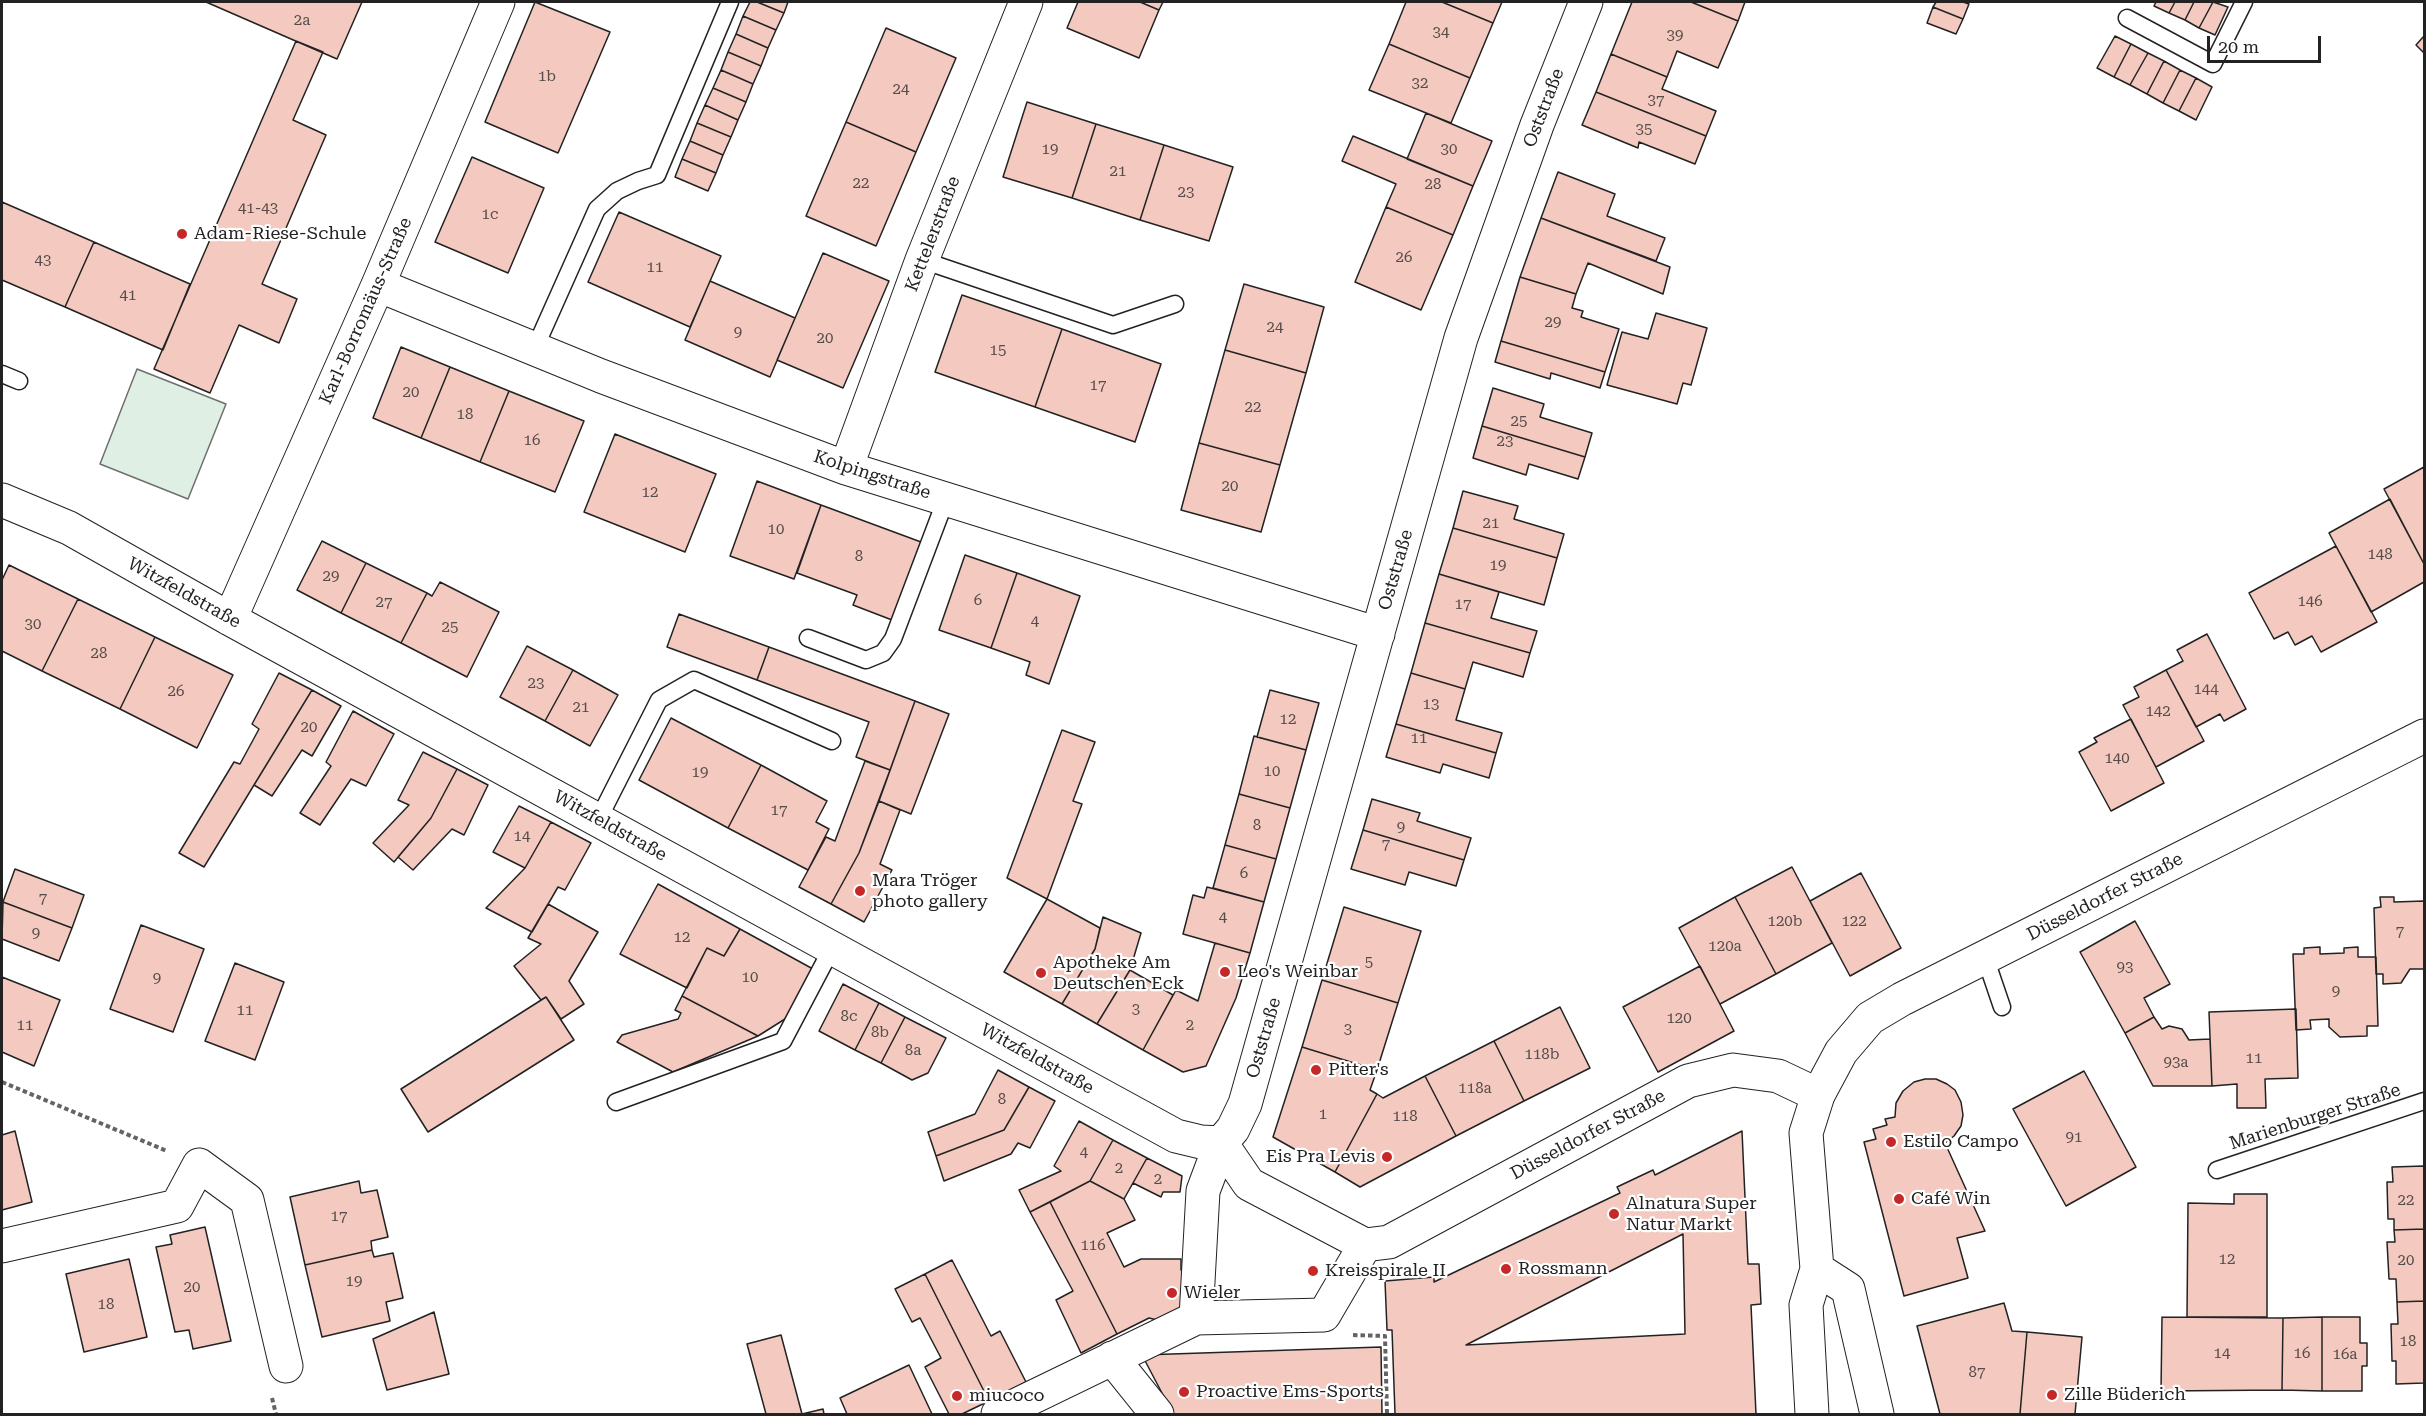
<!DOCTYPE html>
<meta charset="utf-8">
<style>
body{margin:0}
#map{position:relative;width:2426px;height:1416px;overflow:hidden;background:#fff;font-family:"Roboto Serif",serif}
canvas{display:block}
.frame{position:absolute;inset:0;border:3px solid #222;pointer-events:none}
.scale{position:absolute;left:2207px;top:36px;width:114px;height:27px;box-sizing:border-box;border:3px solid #222;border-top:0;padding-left:8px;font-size:18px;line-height:21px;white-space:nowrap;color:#222;-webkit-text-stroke:4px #fff;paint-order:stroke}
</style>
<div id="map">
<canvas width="2426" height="1416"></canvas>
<div class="frame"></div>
<div class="scale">20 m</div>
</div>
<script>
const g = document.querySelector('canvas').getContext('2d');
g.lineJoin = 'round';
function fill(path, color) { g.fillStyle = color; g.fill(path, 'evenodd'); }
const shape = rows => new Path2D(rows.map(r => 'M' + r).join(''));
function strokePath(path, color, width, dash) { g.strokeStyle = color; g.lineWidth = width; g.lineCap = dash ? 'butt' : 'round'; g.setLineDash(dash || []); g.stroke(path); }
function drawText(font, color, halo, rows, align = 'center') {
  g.font = font + ' "Roboto Serif",serif'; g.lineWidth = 4.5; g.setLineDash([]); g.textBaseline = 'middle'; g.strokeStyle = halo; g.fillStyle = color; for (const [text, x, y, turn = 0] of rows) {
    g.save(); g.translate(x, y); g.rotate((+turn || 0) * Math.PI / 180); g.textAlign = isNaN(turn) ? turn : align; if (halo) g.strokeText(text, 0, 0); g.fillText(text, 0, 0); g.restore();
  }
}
const green = shape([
 [137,369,226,404,188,499,100,464,137,369]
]);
const building = shape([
 [206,2,362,2,337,59,206,2],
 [535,2,610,32,558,153,485,122,535,2],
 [750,2,757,2,784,13,776,30,743,16,750,2],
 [757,2,788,2,784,13,757,2],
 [1078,2,1140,2,1159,10,1139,58,1067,28,1078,2],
 [1140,2,1163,2,1159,10,1140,2],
 [1406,2,1442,2,1493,23,1470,78,1389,44,1406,2],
 [1442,2,1502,2,1493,23,1442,2],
 [1632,2,1691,2,1738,21,1718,68,1677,51,1667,77,1611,54,1632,2],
 [1691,2,1745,2,1738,21,1691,2],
 [1936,2,1963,2,1969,4,1963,19,1933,7,1936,2],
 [2156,2,2175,2,2169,13,2154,6,2156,2],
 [2175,2,2194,2,2185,20,2169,13,2175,2],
 [2194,2,2213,2,2199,28,2185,20,2194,2],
 [2213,2,2228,7,2215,35,2199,28,2213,2],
 [1933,7,1963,19,1956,34,1927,23,1933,7],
 [743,16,776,30,768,48,736,34,743,16],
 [886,28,956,58,916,152,846,122,886,28],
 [736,34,768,48,761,66,728,52,736,34],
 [2115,36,2131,44,2114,77,2097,68,2115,36],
 [2424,36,2424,53,2416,45,2424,36],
 [296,41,323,52,293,120,326,135,262,284,297,299,279,343,239,325,210,393,154,369,296,41],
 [1389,44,1470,78,1451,123,1369,90,1389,44],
 [2131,44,2148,53,2130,85,2114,77,2131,44],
 [728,52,761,66,753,84,721,70,728,52],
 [2148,53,2164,61,2147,94,2130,85,2148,53],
 [1611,54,1667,77,1662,89,1716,111,1706,136,1596,92,1611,54],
 [2164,61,2180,70,2163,103,2147,94,2164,61],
 [721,70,753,84,746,102,713,88,721,70],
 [2180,70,2196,78,2179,111,2163,103,2180,70],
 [2196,78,2212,87,2196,120,2179,111,2196,78],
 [713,88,746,102,738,120,705,105,713,88],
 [1596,92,1706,136,1695,164,1639,142,1638,148,1582,125,1596,92],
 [1027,102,1096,124,1072,198,1003,177,1027,102],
 [705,105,738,120,731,137,697,123,705,105],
 [1426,113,1492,141,1473,186,1407,159,1426,113],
 [846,122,916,152,876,246,806,216,846,122],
 [697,123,731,137,723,155,690,141,697,123],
 [1096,124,1164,145,1140,220,1072,198,1096,124],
 [1353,136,1473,186,1453,235,1386,207,1396,184,1342,161,1353,136],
 [690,141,723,155,716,173,682,159,690,141],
 [1164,145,1233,167,1209,241,1140,220,1164,145],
 [472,157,544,188,508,273,435,242,472,157],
 [682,159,716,173,708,191,675,177,682,159],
 [1558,172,1615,194,1607,216,1665,238,1656,261,1541,218,1558,172],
 [2,202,94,242,65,307,2,280,2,202],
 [1386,207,1453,235,1421,310,1355,282,1386,207],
 [619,212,721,256,690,327,588,282,619,212],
 [1541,218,1670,267,1663,294,1588,263,1576,294,1520,277,1541,218],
 [94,242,190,284,163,350,65,307,94,242],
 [823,253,889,281,843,388,777,360,823,253],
 [1520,277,1576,294,1572,308,1583,311,1581,317,1619,329,1605,372,1501,341,1520,277],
 [710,281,795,318,770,377,685,340,710,281],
 [1244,284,1324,307,1306,373,1225,350,1244,284],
 [962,295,1062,329,1035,407,935,372,962,295],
 [1656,313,1707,328,1691,385,1683,383,1677,404,1607,385,1622,332,1648,339,1656,313],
 [1062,329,1161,364,1135,442,1035,407,1062,329],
 [1501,341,1605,372,1600,388,1551,373,1550,379,1495,362,1501,341],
 [401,347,450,367,421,438,373,418,401,347],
 [1225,350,1306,373,1280,465,1199,443,1225,350],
 [450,367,509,391,480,462,421,438,450,367],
 [1493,388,1544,404,1540,417,1592,433,1585,457,1482,426,1493,388],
 [509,391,584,421,555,492,480,462,509,391],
 [1482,426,1585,457,1578,479,1529,464,1526,475,1473,458,1482,426],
 [615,434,716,474,685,552,584,512,615,434],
 [1199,443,1280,465,1261,532,1181,510,1199,443],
 [2424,467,2424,564,2384,489,2424,467],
 [757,481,821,505,794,579,730,556,757,481],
 [1463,491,1518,506,1514,519,1564,534,1557,558,1453,528,1463,491],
 [2390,499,2424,564,2424,582,2371,612,2329,533,2390,499],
 [821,505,921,542,892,620,853,605,857,595,797,573,821,505],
 [1453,528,1557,558,1544,605,1439,574,1453,528],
 [322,541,366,563,341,613,297,590,322,541],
 [2336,546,2377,622,2321,652,2312,636,2295,645,2288,632,2274,639,2249,593,2336,546],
 [965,555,1017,573,991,648,939,630,965,555],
 [366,563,427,593,401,643,341,613,366,563],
 [9,565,78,599,42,671,2,651,2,580,9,565],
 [1017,573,1080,596,1049,684,1026,675,1030,662,991,648,1017,573],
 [1439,574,1499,592,1491,618,1537,631,1530,653,1425,623,1439,574],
 [440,582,499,612,467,677,401,643,427,593,432,596,440,582],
 [78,599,155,637,120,709,42,671,78,599],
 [679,614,769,647,757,680,667,647,679,614],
 [1425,623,1530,653,1523,677,1473,662,1465,689,1411,673,1425,623],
 [2207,634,2246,709,2224,721,2220,714,2196,727,2166,670,2183,661,2177,650,2207,634],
 [155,637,233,675,197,748,120,709,155,637],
 [527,646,573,670,545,721,500,697,527,646],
 [769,647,915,701,890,770,856,757,869,722,757,680,769,647],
 [573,670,618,695,590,746,545,721,573,670],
 [2166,670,2204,741,2156,767,2123,705,2139,697,2134,687,2166,670],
 [279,673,312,690,204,867,179,853,234,762,240,764,259,729,252,724,279,673],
 [1411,673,1465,689,1456,720,1502,733,1496,753,1396,724,1411,673],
 [312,690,341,706,312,756,302,750,272,796,254,785,312,690],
 [1270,690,1319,703,1306,750,1257,737,1270,690],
 [915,701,949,714,911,814,879,801,915,701],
 [353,711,394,734,366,786,351,779,320,825,300,813,331,766,326,762,353,711],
 [671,718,761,765,728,828,639,780,671,718],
 [2131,719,2164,783,2111,811,2079,752,2097,742,2094,738,2131,719],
 [1396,724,1496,753,1489,778,1443,764,1440,773,1386,757,1396,724],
 [1062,730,1095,742,1073,801,1082,804,1047,899,1007,878,1062,730],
 [1254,736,1306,750,1290,808,1239,794,1254,736],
 [423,752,457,769,431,818,394,862,373,843,409,805,398,800,423,752],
 [865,761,890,770,859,853,831,904,799,887,826,837,835,841,865,761],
 [761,765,827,801,816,822,829,829,808,870,728,828,761,765],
 [457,769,488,785,464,835,452,829,413,870,398,857,431,818,457,769],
 [1239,794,1290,808,1276,859,1225,845,1239,794],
 [1372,799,1420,813,1417,821,1471,838,1464,860,1363,830,1372,799],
 [879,801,900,810,880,864,892,870,864,922,831,904,859,853,879,801],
 [519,806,551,822,525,868,493,852,519,806],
 [551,822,591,843,565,890,558,887,532,932,486,908,525,868,551,822],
 [1363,830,1464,860,1456,886,1409,872,1405,885,1351,869,1363,830],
 [1225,845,1276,859,1264,902,1213,888,1225,845],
 [1792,867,1832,943,1776,974,1735,897,1792,867],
 [15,869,84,895,72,928,3,902,15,869],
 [1861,873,1901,948,1850,976,1810,901,1861,873],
 [658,884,740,929,724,956,707,948,687,988,620,954,658,884],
 [1207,887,1264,902,1250,953,1183,934,1193,895,1204,898,1207,887],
 [1735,897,1776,974,1720,1004,1679,928,1735,897],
 [2380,897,2394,897,2394,902,2424,901,2424,969,2410,969,2401,983,2383,984,2383,974,2376,974,2374,908,2381,907,2380,897],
 [1047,899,1100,928,1095,949,1062,1004,1004,972,1047,899],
 [3,902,72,928,59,961,2,939,3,902],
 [548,904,598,932,569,981,584,1004,561,1019,546,997,541,1000,514,966,541,944,528,938,548,904],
 [1344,907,1421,931,1398,1003,1322,980,1344,907],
 [1103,917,1141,933,1130,970,1097,1024,1062,1004,1095,949,1103,917],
 [2135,921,2170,984,2144,998,2154,1017,2125,1033,2080,952,2135,921],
 [141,925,204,949,173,1032,110,1009,141,925],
 [740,929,813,969,785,1019,758,1036,682,996,707,948,724,956,740,929],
 [1215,943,1250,953,1236,998,1206,1066,1183,1072,1143,1050,1176,990,1198,1001,1215,943],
 [2320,947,2320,954,2344,953,2344,948,2358,947,2358,957,2376,957,2378,1026,2367,1026,2367,1036,2340,1037,2329,1027,2329,1019,2310,1020,2311,1029,2296,1030,2293,954,2304,954,2304,948,2320,947],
 [235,963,284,982,255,1060,205,1041,235,963],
 [1700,966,1734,1031,1658,1072,1623,1007,1700,966],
 [1130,970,1173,995,1143,1050,1097,1024,1130,970],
 [2,977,60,1000,34,1066,2,1052,2,977],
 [1322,980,1398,1003,1377,1070,1302,1047,1322,980],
 [843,984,879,1003,855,1050,819,1031,843,984],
 [682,996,758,1036,673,1072,617,1042,622,1035,678,1019,681,1013,675,1010,682,996],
 [546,997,574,1040,428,1132,401,1089,546,997],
 [879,1003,905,1017,881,1063,855,1050,879,1003],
 [1560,1007,1590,1068,1524,1101,1494,1041,1560,1007],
 [2296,1009,2298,1078,2265,1079,2266,1108,2237,1108,2237,1084,2212,1086,2209,1012,2296,1009],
 [905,1017,946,1038,928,1073,912,1080,881,1063,905,1017],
 [2154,1017,2162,1029,2169,1026,2182,1029,2189,1040,2210,1039,2212,1086,2153,1086,2125,1033,2154,1017],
 [1494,1041,1524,1101,1456,1136,1425,1076,1494,1041],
 [1302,1047,1377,1070,1370,1090,1377,1094,1335,1172,1273,1137,1302,1047],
 [998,1070,1029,1087,1004,1130,936,1156,928,1132,975,1114,998,1070],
 [2084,1071,2136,1167,2066,1206,2013,1109,2084,1071],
 [1425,1076,1456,1136,1360,1187,1335,1172,1377,1094,1383,1098,1425,1076],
 [1925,1079,1936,1079,1947,1084,1955,1090,1961,1102,1963,1115,1961,1126,1954,1136,1945,1143,1985,1231,1957,1238,1968,1278,1904,1296,1864,1142,1876,1139,1873,1129,1887,1125,1885,1119,1895,1117,1896,1103,1903,1091,1914,1082,1925,1079],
 [1029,1087,1055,1101,1030,1148,1018,1143,1011,1154,944,1181,936,1156,1004,1130,1029,1087],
 [1079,1121,1113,1140,1090,1181,1030,1212,1019,1190,1061,1171,1054,1166,1079,1121],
 [15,1131,32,1202,2,1210,2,1135,15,1131],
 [1742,1131,1748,1264,1759,1264,1761,1304,1751,1305,1756,1414,1395,1414,1392,1330,1387,1330,1385,1281,1434,1277,1434,1282,1620,1193,1617,1187,1653,1170,1655,1175,1742,1131],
 [1683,1234,1685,1334,1466,1345,1683,1234],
 [1113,1140,1147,1158,1124,1199,1090,1181,1113,1140],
 [1147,1158,1182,1176,1180,1192,1163,1192,1161,1197,1133,1183,1147,1158],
 [2424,1166,2424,1229,2394,1230,2394,1219,2388,1219,2387,1182,2393,1182,2392,1167,2424,1166],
 [359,1181,361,1193,377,1190,388,1237,371,1241,372,1250,305,1265,290,1197,359,1181],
 [1090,1181,1124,1199,1135,1220,1107,1233,1124,1267,1141,1259,1181,1259,1181,1270,1186,1274,1180,1309,1157,1320,1149,1318,1117,1334,1050,1202,1090,1181],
 [2234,1194,2267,1194,2267,1317,2187,1317,2188,1203,2234,1204,2234,1194],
 [1050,1202,1117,1334,1081,1353,1056,1300,1073,1291,1030,1212,1050,1202],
 [205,1227,231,1341,193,1349,189,1330,175,1332,156,1247,172,1244,170,1235,205,1227],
 [2424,1229,2424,1301,2397,1302,2396,1279,2389,1279,2387,1242,2395,1242,2394,1230,2424,1229],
 [372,1250,374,1257,393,1253,403,1298,386,1302,390,1321,322,1337,305,1265,372,1250],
 [129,1259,147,1337,84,1352,66,1274,129,1259],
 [952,1260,991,1336,1000,1331,1026,1382,989,1401,925,1274,952,1260],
 [925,1274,989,1401,962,1414,949,1414,925,1367,941,1358,920,1318,912,1322,895,1289,925,1274],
 [2424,1301,2424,1383,2396,1384,2396,1361,2392,1361,2391,1324,2398,1324,2397,1302,2424,1301],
 [2004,1303,2012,1331,2027,1332,2020,1414,1940,1414,1917,1326,2004,1303],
 [434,1312,449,1374,387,1390,373,1339,434,1312],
 [2162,1317,2283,1318,2282,1390,2161,1391,2162,1317],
 [2322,1317,2322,1391,2282,1390,2283,1318,2322,1317],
 [2322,1317,2360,1317,2360,1343,2367,1343,2367,1366,2362,1366,2362,1391,2322,1391,2322,1317],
 [2027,1332,2082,1337,2075,1414,2020,1414,2027,1332],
 [781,1335,802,1414,823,1409,824,1414,766,1414,747,1344,781,1335],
 [1381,1347,1382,1414,1173,1414,1142,1355,1381,1347],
 [909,1365,932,1414,847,1414,840,1398,909,1365]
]);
const path = shape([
 [2,1082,167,1151],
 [1353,1335,1385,1336,1387,1414],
 [272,1398,276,1414]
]);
const lane = shape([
 [2127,18,2213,64,2244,2],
 [922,260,1113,325,1175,304],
 [535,348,597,209,617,191,638,181,657,175,730,2],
 [2,374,19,381],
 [808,638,866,660,883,653,893,639,946,499],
 [598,820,659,700,694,680,832,741],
 [1985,957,2002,1007],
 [616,1102,783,1041,832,948],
 [2217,1170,2424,1101]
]);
const street = shape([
 [378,285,601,376,846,468,1378,634],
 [846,468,922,260,1026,2],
 [2,500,69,528,230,619,1176,1136,1201,1142,1221,1143],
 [230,619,378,285,498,2],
 [1221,1143,1249,1184,1365,1245,1389,1242,1688,1081,1733,1070,1778,1076,1818,1095],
 [2,1246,177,1206,199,1165,247,1200,286,1366],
 [1196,1318,1203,1191,1221,1143,1233,1129,1245,1104,1461,338,1537,125,1586,2],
 [1112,1358,1157,1414],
 [998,1414,1196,1318,1324,1315,1365,1245]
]);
const secondary = shape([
 [1817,1269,1848,1289,1877,1414],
 [1812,1414,1806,1305,1817,1269,1806,1133,1818,1095,1841,1052,1870,1018,1902,999,2424,736]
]);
const markers = [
 [182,234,6,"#c62828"],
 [860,891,6,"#c62828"],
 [1225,972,6,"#c62828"],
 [1041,973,6,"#c62828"],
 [1316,1070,6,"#c62828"],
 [1891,1142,6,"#c62828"],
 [1387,1157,6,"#c62828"],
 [1899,1199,6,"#c62828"],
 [1614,1214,6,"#c62828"],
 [1506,1269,6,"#c62828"],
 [1313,1271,6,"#c62828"],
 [1172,1293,6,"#c62828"],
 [1184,1392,6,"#c62828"],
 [2052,1395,6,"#c62828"],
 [957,1396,6,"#c62828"]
];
const numberNames = [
 ["2a",302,21],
 ["34",1441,33],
 ["39",1675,36],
 ["1b",547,77],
 ["32",1420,84],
 ["24",901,90],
 ["37",1656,101],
 ["35",1644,130],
 ["19",1050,150],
 ["30",1449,150],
 ["21",1118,172],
 ["22",861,184],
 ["28",1433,185],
 ["23",1186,193],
 ["41-43",258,209],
 ["1c",490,215],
 ["26",1404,258],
 ["43",43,261],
 ["11",655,268],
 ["41",128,296],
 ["29",1553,323],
 ["24",1275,328],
 ["9",738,333],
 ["20",825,339],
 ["15",998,351],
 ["17",1098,386],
 ["20",411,393],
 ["22",1253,408],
 ["18",465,415],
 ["25",1519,422],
 ["16",532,441],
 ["23",1505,442],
 ["20",1230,487],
 ["12",650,493],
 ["21",1491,524],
 ["10",776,530],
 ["148",2380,555],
 ["8",859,557],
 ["19",1498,566],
 ["29",331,577],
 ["6",978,601],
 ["146",2310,602],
 ["27",384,603],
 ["17",1463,605],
 ["4",1035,622],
 ["30",33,625],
 ["25",450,628],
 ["28",99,654],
 ["23",536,684],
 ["144",2206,690],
 ["26",176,692],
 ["13",1431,705],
 ["21",581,708],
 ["142",2158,712],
 ["12",1288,720],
 ["20",309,728],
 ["11",1419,739],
 ["140",2117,759],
 ["10",1272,772],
 ["19",700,773],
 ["17",779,811],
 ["8",1257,826],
 ["9",1401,828],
 ["14",522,837],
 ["7",1386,845],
 ["6",1244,874],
 ["7",43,899],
 ["4",1223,918],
 ["120b",1785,922],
 ["122",1854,922],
 ["7",2400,932],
 ["9",36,934],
 ["12",682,938],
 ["120a",1725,947],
 ["5",1369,963],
 ["93",2125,968],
 ["10",750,978],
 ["9",157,979],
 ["9",2336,992],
 ["3",1136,1010],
 ["11",245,1011],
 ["8c",849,1017],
 ["120",1679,1019],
 ["11",25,1026],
 ["2",1190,1026],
 ["3",1348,1030],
 ["8b",880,1033],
 ["8a",913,1051],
 ["118b",1542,1055],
 ["11",2254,1059],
 ["93a",2176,1063],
 ["118a",1475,1089],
 ["8",1002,1100],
 ["1",1323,1115],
 ["118",1405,1117],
 ["91",2074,1138],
 ["4",1084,1153],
 ["2",1119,1169],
 ["2",1158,1180],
 ["22",2406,1201],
 ["17",339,1217],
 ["116",1093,1246],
 ["12",2227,1260],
 ["20",2406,1261],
 ["19",354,1282],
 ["20",192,1288],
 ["18",106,1305],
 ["18",2408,1342],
 ["14",2222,1354],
 ["16",2302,1354],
 ["16a",2345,1355],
 ["87",1977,1373]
];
const streetNames = [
 ["Oststraße",1544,108,-69],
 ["Kettelerstraße",933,234,-69],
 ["Karl-Borromäus-Straße",366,311,-66],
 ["Kolpingstraße",872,475,18],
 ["Oststraße",1396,570,-74],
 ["Witzfeldstraße",184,593,29],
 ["Witzfeldstraße",610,826,29],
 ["Düsseldorfer Straße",2105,897,-27],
 ["Oststraße",1264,1038,-74],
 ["Witzfeldstraße",1037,1059,29],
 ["Marienburger Straße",2315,1117,-18],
 ["Düsseldorfer Straße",1588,1135,-28]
];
const poiNames = [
 ["Adam-Riese-Schule",194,234],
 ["Mara Tröger",872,881],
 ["photo gallery",872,902],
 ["Apotheke Am",1053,963],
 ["Deutschen Eck",1053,984],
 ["Leo's Weinbar",1237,972],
 ["Pitter's",1328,1070],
 ["Estilo Campo",1903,1142],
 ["Eis Pra Levis",1375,1157,"right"],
 ["Café Win",1911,1199],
 ["Alnatura Super",1626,1204],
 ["Natur Markt",1626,1225],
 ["Rossmann",1518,1269],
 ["Kreisspirale II",1325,1271],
 ["Wieler",1184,1293],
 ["Proactive Ems-Sports",1196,1392],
 ["Zille Büderich",2064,1395],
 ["miucoco",969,1396]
];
fill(green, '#e0efe3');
strokePath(green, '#6f6f6f', 1.5);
fill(building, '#f3c9c0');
strokePath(building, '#222', 1.5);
strokePath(lane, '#222', 19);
strokePath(street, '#222', 35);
strokePath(secondary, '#222', 35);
strokePath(path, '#646464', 4, [4.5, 3]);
strokePath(lane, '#fff', 16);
strokePath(street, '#fff', 33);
strokePath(secondary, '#fff', 33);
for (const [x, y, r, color] of markers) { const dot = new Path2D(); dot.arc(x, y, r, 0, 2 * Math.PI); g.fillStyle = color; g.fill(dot); strokePath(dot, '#fff', 2); }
drawText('15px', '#564c4a', null, numberNames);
drawText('18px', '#222', '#fff', streetNames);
drawText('18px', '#222', '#fff', poiNames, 'left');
</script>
